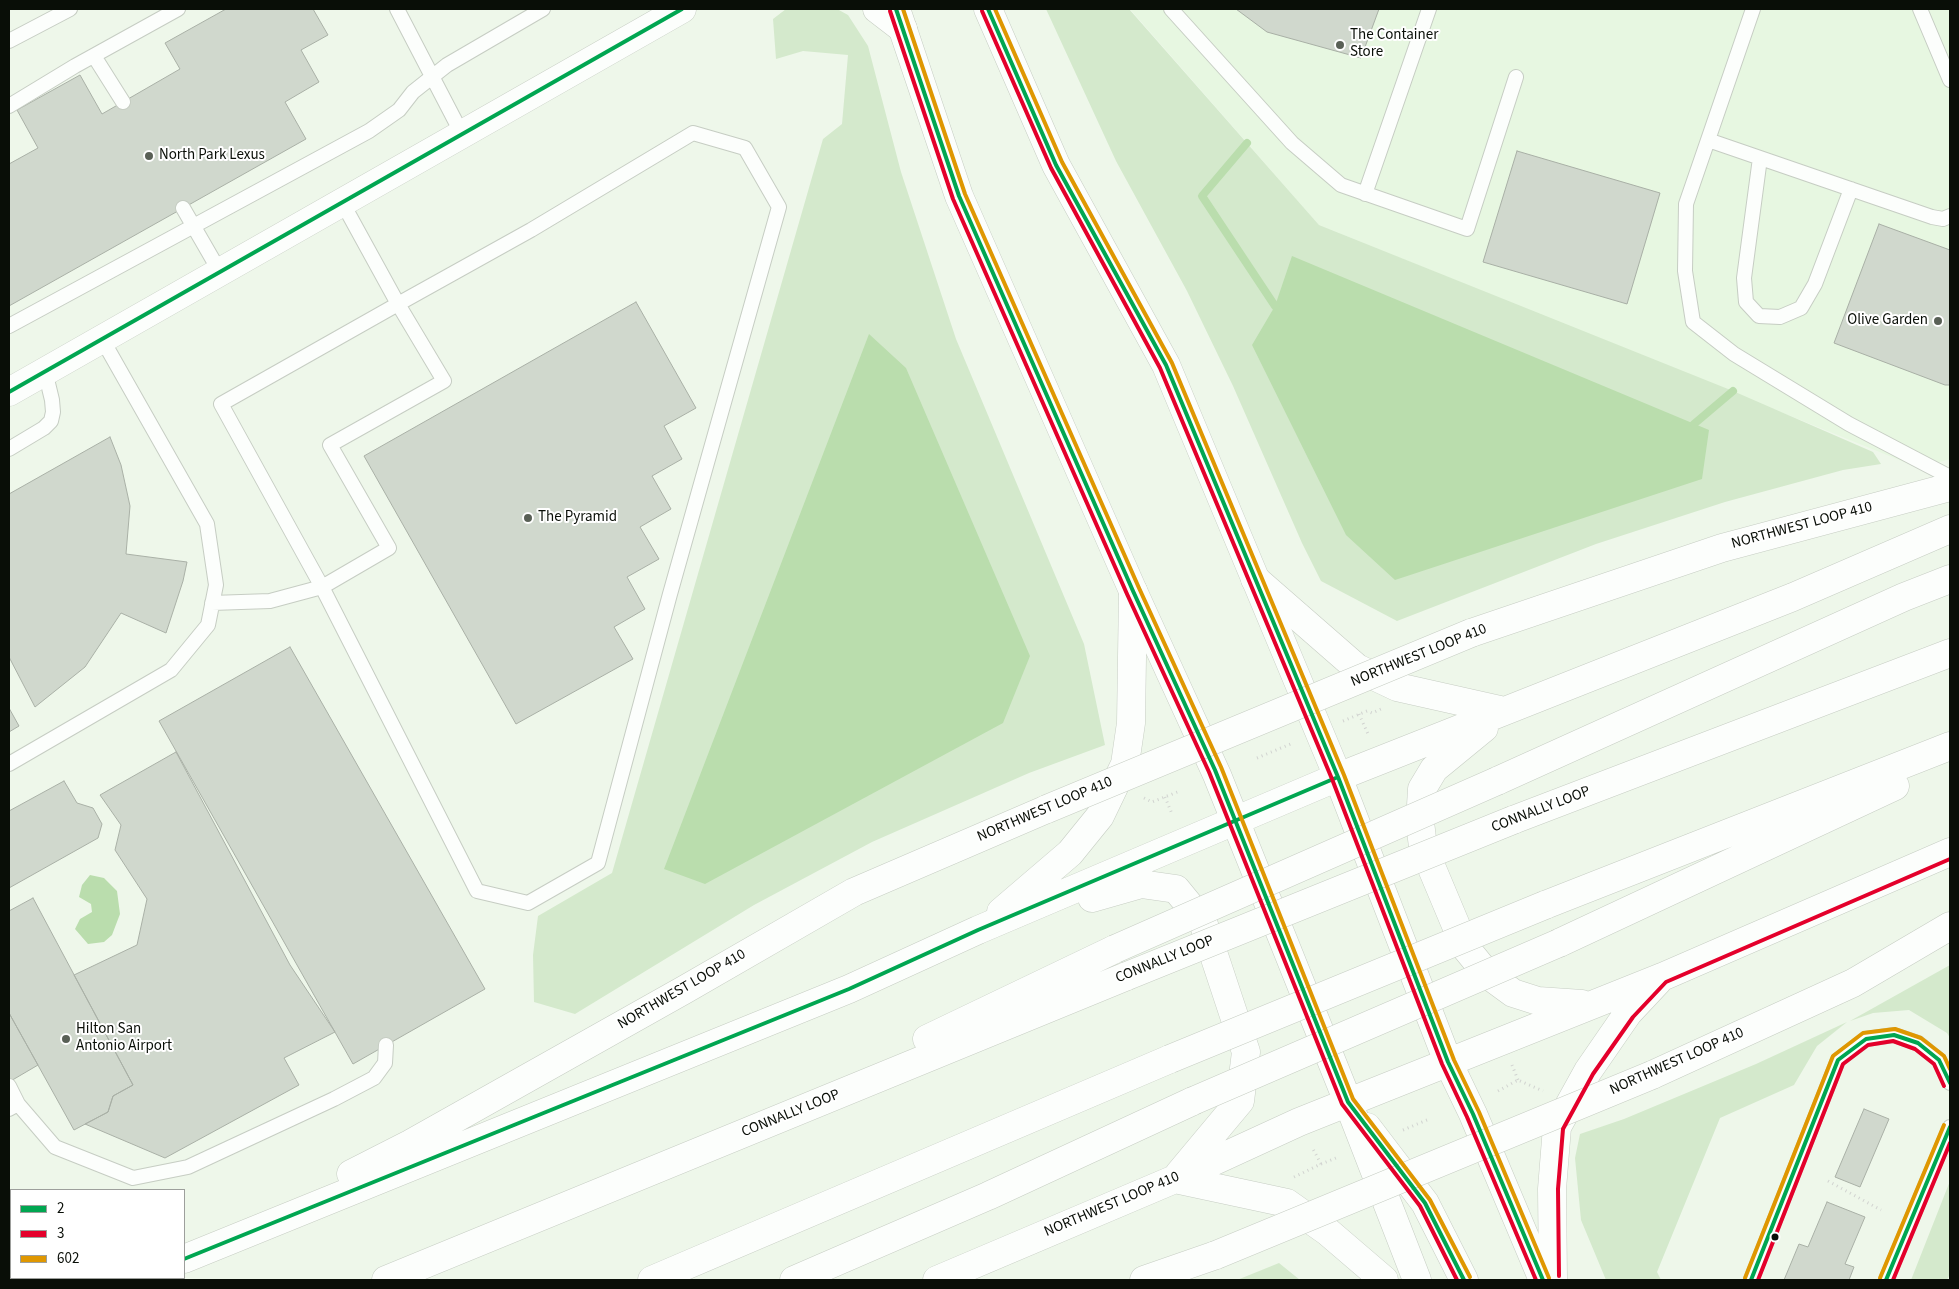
<!DOCTYPE html>
<style>
body{margin:0}
#map{position:relative;width:1959px;height:1289px;overflow:hidden;background:#eef7ea;font-family:"Source Sans 3",sans-serif}
canvas{display:block}
.frame{position:absolute;inset:0;border:10px solid #090e07;pointer-events:none}
.legend{position:absolute;left:10px;top:1189px;width:175px;height:90px;box-sizing:border-box;background:#fff;border:1px solid #9d9f9c;margin:0;padding:6px 9px;list-style:none;font-size:15px;color:#090e07}
.legend li{display:flex;align-items:center;gap:10px;height:25px}
.legend b{width:25px;border:1px solid #9d9f9c}
</style>
<div id="map">
<canvas width="1959" height="1289"></canvas>
<div class="frame"></div>
<ul class="legend">
<li><b style="height:6px;background:#00a651"></b>2</li>
<li><b style="height:6px;background:#e4002b"></b>3</li>
<li><b style="height:6px;background:#df9701"></b>602</li>
</ul>
</div>
<script>
const g = document.querySelector('canvas').getContext('2d');
g.lineJoin = 'round';
function fill(path, color) { g.fillStyle = color; g.fill(path, 'evenodd'); }
const shape = rows => new Path2D(rows.map(r => 'M' + r).join(''));
function strokePath(path, color, width, dash) { g.strokeStyle = color; g.lineWidth = width; g.lineCap = dash ? 'butt' : 'round'; g.setLineDash(dash || []); g.stroke(path); }
function drawText(font, color, halo, rows, align = 'center') {
  g.font = font + ' "Source Sans 3",sans-serif'; g.lineWidth = 4; g.setLineDash([]); g.textBaseline = 'middle'; g.strokeStyle = halo; g.fillStyle = color; for (const [text, x, y, turn = 0] of rows) {
    g.save(); g.translate(x, y); g.rotate((+turn || 0) * Math.PI / 180); g.textAlign = isNaN(turn) ? turn : align; if (halo) g.strokeText(text, 0, 0); g.fillText(text, 0, 0); g.restore();
  }
}
const built = shape([
 [1130,9,1950,9,1950,459,1919,468,1319,225]
]);
const green = shape([
 [786,9,837,9,848,15,868,46,901,172,956,339,1084,644,1105,745,1029,773,872,842,754,905,575,1014,534,1002,533,955,538,916,612,873,823,139,842,124,848,55,803,51,776,59,773,19],
 [1046,9,1129,9,1319,225,1733,391,1873,452,1881,464,1843,470,1725,502,1596,544,1397,621,1321,581,1302,543,1233,386,1187,291,1116,161],
 [1950,965,1950,1038,1947,1033,1909,1010,1873,1013,1850,1021],
 [1847,1022,1817,1046,1794,1085,1720,1118,1657,1272,1661,1280,1606,1280,1581,1220,1575,1158,1580,1134,1624,1119,1756,1064],
 [1950,1181,1950,1274,1947,1280,1911,1280],
 [1279,1263,1300,1280,1237,1280]
]);
const water = shape([
 [1292,256,1709,430,1702,479,1395,580,1346,535,1252,345,1275,306],
 [869,334,906,368,1030,656,1003,723,705,884,664,869],
 [90,875,104,878,117,891,120,914,112,935,104,942,88,944,75,929,80,919,92,912,91,904,79,897,82,885]
]);
const stream = shape([
 [1247,143,1202,196,1275,306],
 [1694,424,1733,391]
]);
const building = shape([
 [226,9,313,9,328,35,301,50,319,82,285,102,306,139,9,306,9,164,38,148,17,110,80,75,102,114,180,69,165,43,226,9],
 [1236,9,1379,9,1361,58,1267,32,1236,9],
 [1517,151,1660,193,1627,304,1483,262,1517,151],
 [1879,224,1950,250,1950,385,1945,385,1834,343,1879,224],
 [636,302,696,408,664,426,682,459,652,476,671,509,640,527,659,559,627,577,645,609,614,627,633,659,516,724,364,456,636,302],
 [110,437,121,465,130,506,126,554,187,562,183,581,166,633,121,613,85,667,35,707,9,657,9,494,110,437],
 [290,647,485,989,353,1064,159,721,290,647],
 [9,708,19,726,9,732,9,708],
 [176,752,290,965,335,1032,284,1058,299,1085,165,1158,85,1124,108,1112,113,1096,133,1085,74,975,137,945,147,899,115,850,121,825,100,795,176,752],
 [64,781,77,803,93,808,102,824,98,838,9,888,9,811,64,781],
 [33,898,133,1085,113,1096,108,1112,74,1130,9,1013,9,911,33,898],
 [9,1013,38,1065,9,1082,9,1013],
 [1864,1109,1889,1119,1860,1187,1835,1177,1864,1109],
 [1827,1202,1865,1217,1845,1264,1854,1267,1849,1280,1784,1280,1799,1244,1808,1247,1827,1202]
]);
const path = shape([
 [1359,714,1368,734],
 [1343,721,1367,711,1372,713,1381,709],
 [1257,758,1293,743],
 [1165,797,1172,814],
 [1144,798,1152,802,1180,791],
 [1512,1065,1518,1080],
 [1498,1091,1518,1080,1543,1091],
 [1403,1130,1427,1120],
 [1321,1164,1336,1158],
 [1294,1177,1321,1164,1312,1147],
 [1828,1181,1881,1210]
]);
const service = shape([
 [397,9,462,134],
 [1171,9,1292,143,1341,185,1467,229,1516,77],
 [1753,9,1686,204,1685,271,1693,322,1734,354,1849,424,1950,477],
 [1920,9,1950,80],
 [9,41,70,9],
 [94,56,123,102],
 [9,106,75,66,178,9],
 [1708,140,1932,217,1943,219,1950,216],
 [1760,158,1744,278,1746,302,1759,316,1780,317,1801,308,1815,284,1851,189],
 [1365,194,1429,9],
 [183,208,220,272],
 [9,326,369,131,399,110,413,92,447,65,543,9],
 [9,449,44,428,51,421,53,412,52,400,45,371],
 [212,603,270,601,322,587,221,404,398,304,531,230,693,133,745,148,779,207,670,594,598,863,528,903,477,891,322,587,389,548,330,445,444,381,398,304,342,202],
 [9,764,171,670,208,625,216,585,207,524,102,339],
 [9,1086,18,1104],
 [9,1109,18,1104,55,1147,133,1178,188,1167,334,1099,374,1078,385,1063,386,1045],
 [9,1221,11,1225],
 [44,1278,46,1280],
 [1751,1280,1838,1060,1866,1039,1894,1035,1918,1043,1939,1060,1950,1083],
 [1886,1280,1950,1127]
]);
const secondary = shape([
 [877,9,903,29],
 [9,392,682,9],
 [1255,579,1357,668,1397,687,1504,711],
 [1471,633,1722,548,1950,487],
 [1484,728,1434,769,1422,789,1420,822,1423,847,1465,947,1487,974,1513,993,1538,1001,1582,1004],
 [1092,898,1141,884,1176,889,1203,922,1246,1052,1240,1101,1179,1174],
 [1001,912,1070,853,1100,816,1125,764,1131,723,1133,591],
 [1652,1075,1853,983,1950,926],
 [351,1174,410,1144,684,990,854,892,1047,809],
 [1175,1179,1287,1203,1328,1232,1384,1280],
 [184,1259,849,989,978,930,1338,777,1793,597,1950,529],
 [128,1280,135,1278],
 [937,1280,1175,1179,1299,1122,1662,977,1950,852],
 [1144,1280,1216,1255],
 [1553,1280,1552,1189,1557,1127,1588,1071,1628,1013,1658,981]
]);
const primary = shape([
 [896,9,959,196,1133,591,1217,775,1348,1102,1417,1280],
 [988,9,1056,165,1166,365,1338,777,1448,1062,1473,1114,1543,1280],
 [1367,1127,1425,1203,1464,1280]
]);
const motorway = shape([
 [1497,781,1904,597,1950,579],
 [1513,820,1950,653],
 [1545,905,1950,746],
 [1559,943,1895,786],
 [927,1039,1115,949],
 [386,1280,1127,976],
 [652,1280,1170,1059],
 [794,1280,988,1196,1193,1101]
]);
const secondaryBridge = shape([
 [1047,809,1471,633],
 [1216,1255,1652,1075]
]);
const motorwayBridge = shape([
 [1115,949,1497,781],
 [1127,976,1513,820],
 [1170,1059,1545,905],
 [1193,1101,1559,943]
]);
const bus1 = shape([
 [896,9,959,196,1133,591,1215,770,1348,1102,1425,1203,1464,1280],
 [988,9,1056,165,1166,365,1338,777,1448,1062,1473,1114,1543,1280],
 [9,392,682,9],
 [184,1259,849,989,978,930,1338,777],
 [1751,1280,1838,1060,1866,1039,1894,1035,1918,1043,1939,1060,1950,1083],
 [1886,1280,1950,1127]
]);
const bus2 = shape([
 [890,11,953,199,1127,594,1209,772,1342,1104,1420,1206,1457,1280],
 [982,11,1051,168,1160,368,1332,779,1442,1064,1467,1117,1536,1280],
 [1559,1276,1558,1189,1563,1129,1593,1074,1633,1017,1666,982,1950,859],
 [1758,1280,1843,1064,1868,1045,1893,1041,1915,1049,1934,1064,1944,1086],
 [1893,1280,1950,1143]
]);
const bus3 = shape([
 [903,9,965,194,1139,588,1221,767,1353,1099,1430,1200,1470,1277],
 [995,9,1062,162,1172,363,1344,775,1454,1060,1479,1112,1549,1278],
 [1745,1278,1833,1056,1863,1033,1895,1029,1921,1038,1944,1056,1950,1069],
 [1880,1278,1944,1125]
]);
const markers = [
 [1340,45,5,"#596056"],
 [149,156,5,"#596056"],
 [1938,321,5,"#596056"],
 [528,518,5,"#596056"],
 [66,1039,5,"#596056"],
 [1775,1237,4.5,"#090e07"]
];
const poiNames = [
 ["The Container",1350,36],
 ["Store",1350,53],
 ["North Park Lexus",159,156],
 ["Olive Garden",1928,321,"right"],
 ["The Pyramid",538,518],
 ["Hilton San",76,1030],
 ["Antonio Airport",76,1047]
];
const streetNames = [
 ["NORTHWEST LOOP 410",1802,526,-15],
 ["NORTHWEST LOOP 410",1419,656,-22],
 ["NORTHWEST LOOP 410",1045,810,-23],
 ["CONNALLY LOOP",1541,810,-21],
 ["CONNALLY LOOP",1165,960,-22],
 ["NORTHWEST LOOP 410",682,990,-30],
 ["NORTHWEST LOOP 410",1677,1062,-24],
 ["CONNALLY LOOP",791,1114,-22],
 ["NORTHWEST LOOP 410",1112,1205,-23]
];
fill(built, '#e7f7e1');
fill(green, '#d4e9cc');
fill(water, '#baddad');
strokePath(stream, '#baddad', 8);
fill(building, '#d0d8cd');
strokePath(building, '#a9b0a6', 1);
strokePath(service, '#c6cdc3', 16);
strokePath(secondary, '#c6cdc3', 29);
strokePath(primary, '#c6cdc3', 29);
strokePath(motorway, '#c6cdc3', 29);
strokePath(path, '#d1d3d0', 3, [1, 4]);
strokePath(service, '#fcfefc', 14);
strokePath(secondary, '#fcfefc', 28);
strokePath(primary, '#fcfefc', 28);
strokePath(motorway, '#fcfefc', 28);
strokePath(secondaryBridge, '#c6cdc3', 29, []);
strokePath(motorwayBridge, '#c6cdc3', 29, []);
strokePath(secondaryBridge, '#fcfefc', 28);
strokePath(motorwayBridge, '#fcfefc', 28);
strokePath(bus1, '#00a651', 4);
strokePath(bus2, '#e4002b', 4);
strokePath(bus3, '#df9701', 4);
for (const [x, y, r, color] of markers) { const dot = new Path2D(); dot.arc(x, y, r, 0, 2 * Math.PI); g.fillStyle = color; g.fill(dot); strokePath(dot, '#fff', 2); }
drawText('15px', '#090e07', '#fff', poiNames, 'left');
drawText('15px', '#090e07', '#fff', streetNames);
</script>
